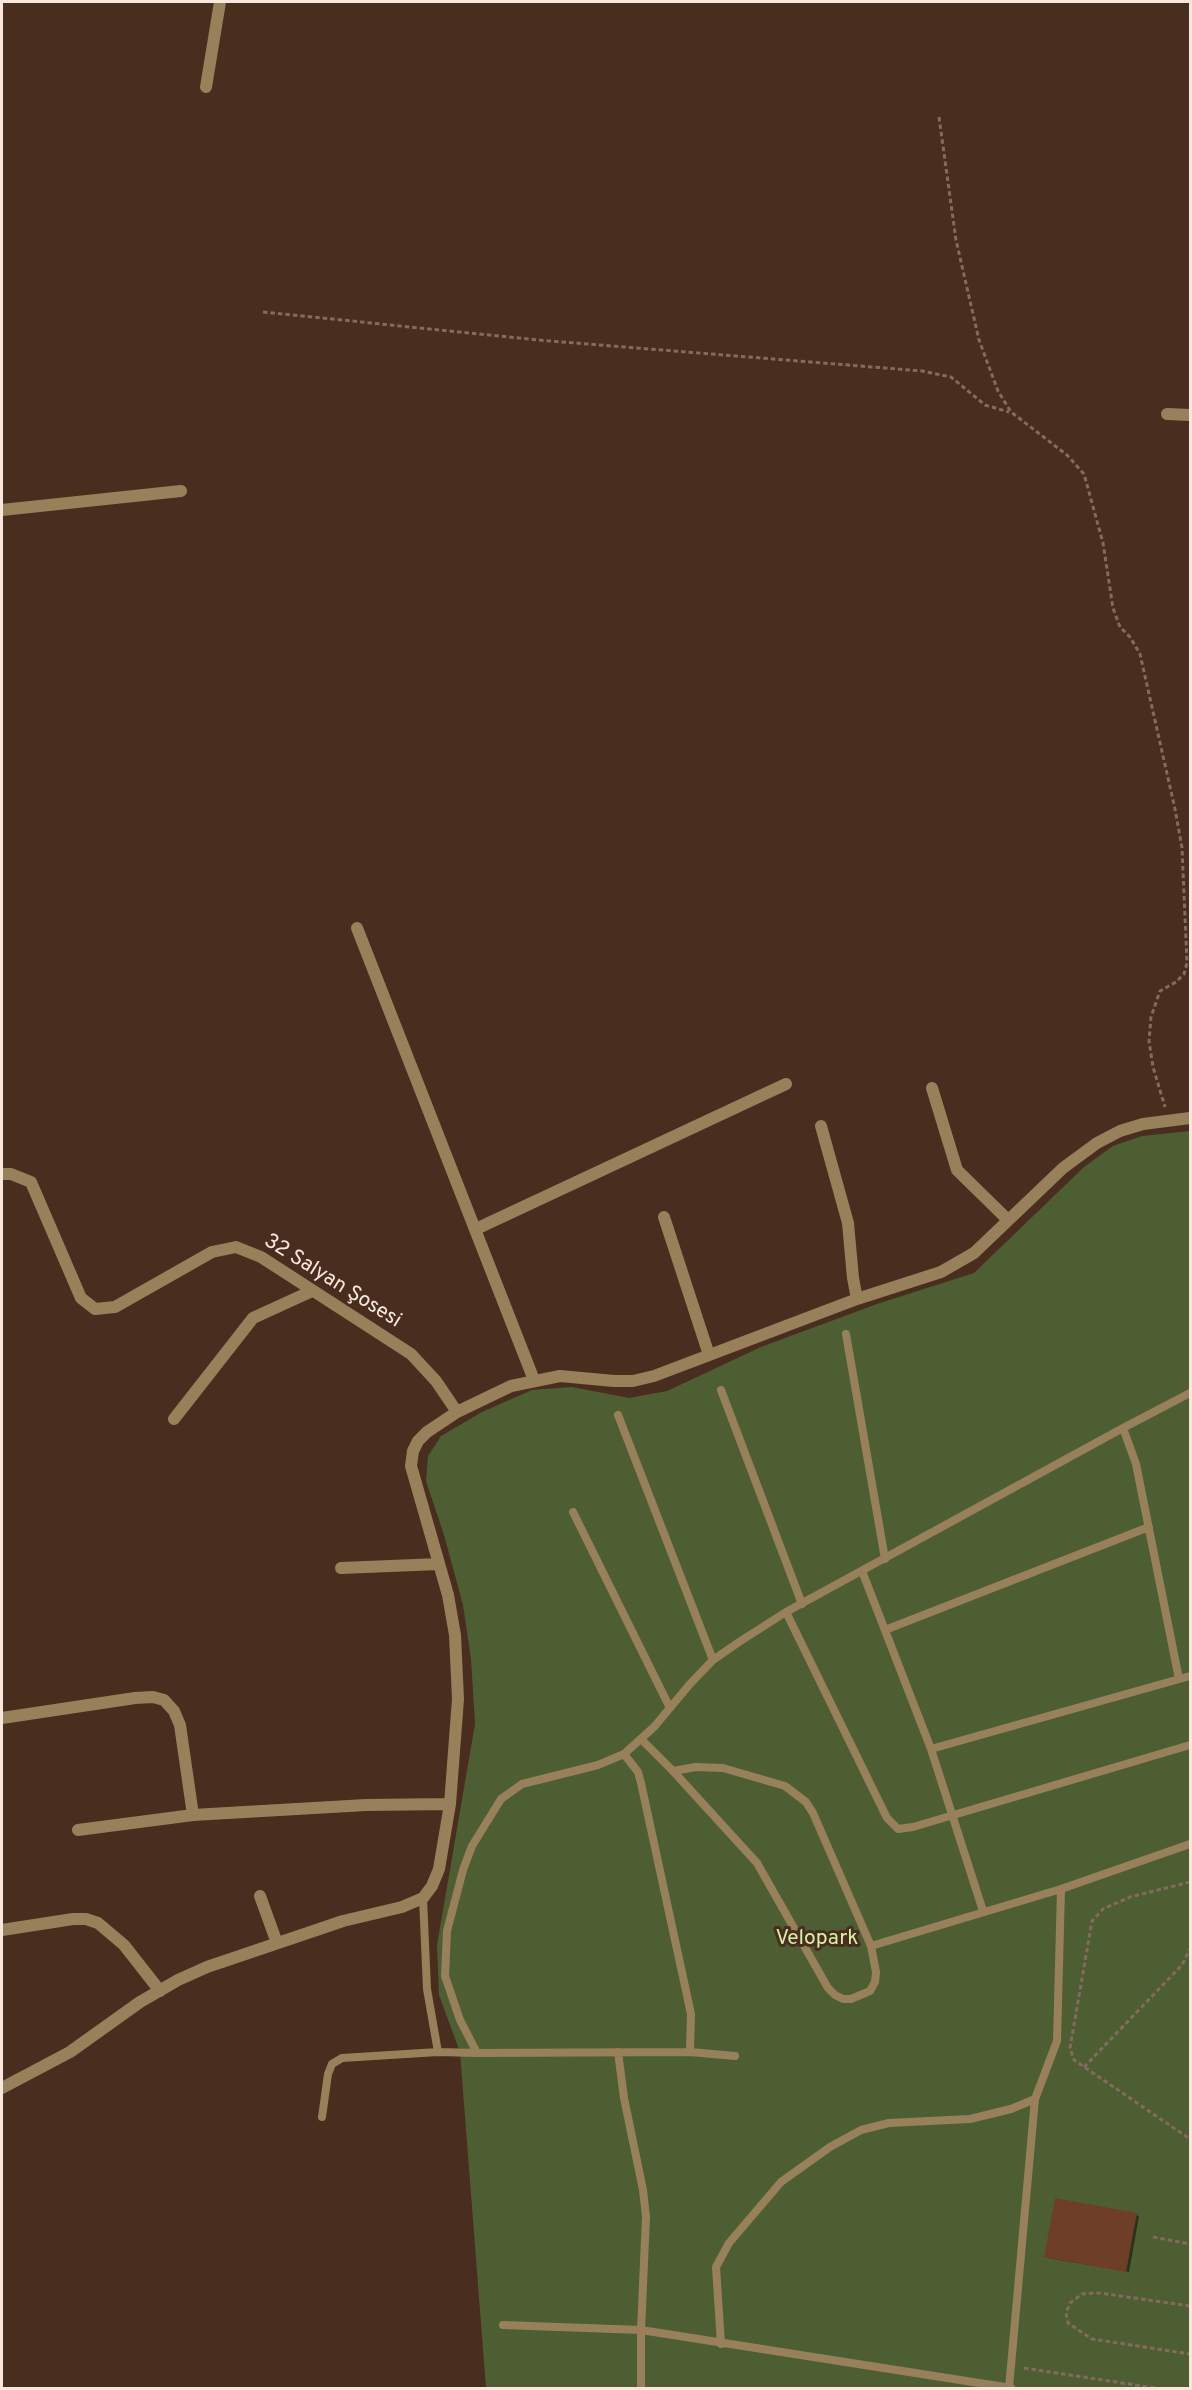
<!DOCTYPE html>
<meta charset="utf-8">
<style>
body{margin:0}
#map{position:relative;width:1192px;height:2390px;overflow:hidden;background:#492d1f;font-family:Overpass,sans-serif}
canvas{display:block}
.frame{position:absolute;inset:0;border:3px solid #f9e7de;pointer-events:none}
</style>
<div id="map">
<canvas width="1192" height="2390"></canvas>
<div class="frame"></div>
</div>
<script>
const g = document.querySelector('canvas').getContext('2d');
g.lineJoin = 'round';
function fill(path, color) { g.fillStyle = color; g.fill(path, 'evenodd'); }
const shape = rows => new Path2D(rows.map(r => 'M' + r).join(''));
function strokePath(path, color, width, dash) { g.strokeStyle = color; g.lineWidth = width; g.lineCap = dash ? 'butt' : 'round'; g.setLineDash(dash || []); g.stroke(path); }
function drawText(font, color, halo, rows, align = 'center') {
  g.font = font + ' Overpass,sans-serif'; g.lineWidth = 6; g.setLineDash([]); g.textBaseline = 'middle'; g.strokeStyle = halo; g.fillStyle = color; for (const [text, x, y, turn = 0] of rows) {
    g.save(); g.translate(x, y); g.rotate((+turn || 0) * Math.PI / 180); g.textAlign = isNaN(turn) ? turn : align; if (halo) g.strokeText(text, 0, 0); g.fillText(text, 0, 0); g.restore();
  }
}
const green = shape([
 [1190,1131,1190,2388,486,2388,460,2052,439,1995,437,1945,475,1724,471,1659,463,1605,444,1535,426,1481,428,1456,441,1436,482,1412,532,1390,572,1387,629,1398,667,1391,761,1347,877,1304,974,1273,1084,1167,1113,1146,1142,1136]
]);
const shadow = shape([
 [1136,2215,1139,2216,1129,2272,1048,2258]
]);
const building = shape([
 [1055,2198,1137,2213,1126,2272,1044,2257]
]);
const path = shape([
 [939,117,956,240,979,340,998,391,1011,412,1067,455,1084,474,1103,543,1113,608,1120,627,1130,637,1140,654,1175,809,1182,848,1187,963,1184,974,1176,982,1160,991,1151,1017,1149,1041,1153,1067,1165,1107],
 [263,312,538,340,922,371,951,377,985,405,1009,412],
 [1190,1882,1130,1897,1103,1909,1092,1921,1070,2048,1074,2060,1190,2139],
 [1084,2067,1182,1965,1190,1949],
 [1153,2237,1190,2244],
 [1190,2306,1100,2293,1082,2294,1070,2303,1066,2313,1068,2323,1092,2339,1190,2354],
 [1024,2368,1155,2388]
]);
const service = shape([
 [846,1334,885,1559],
 [721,1390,802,1604],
 [618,1415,713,1660],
 [1123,1428,1136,1464,1179,1679],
 [573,1512,670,1708],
 [862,1571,931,1749,983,1911],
 [786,1612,887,1818,898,1829,913,1827,1190,1745],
 [885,1630,1149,1527],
 [642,1740,673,1771,757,1863,828,1988,835,1995,843,1999,851,1999,870,1991,875,1982,876,1972,871,1946,813,1813,806,1802,785,1786,723,1768,696,1767,673,1771],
 [931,1749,1190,1676],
 [624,1754,638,1772,641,1783,691,2014,690,2052],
 [423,1898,427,1989,438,2052],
 [871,1946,1061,1889,1190,1844],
 [618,2052,624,2098,643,2190,646,2217,641,2330,641,2388],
 [735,2056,690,2052,477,2053,460,2020,445,1976,447,1931,463,1870,472,1846,501,1799,522,1784,598,1765,624,1754,654,1727,690,1684,713,1660,739,1642,786,1612,1123,1428,1190,1393],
 [322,2117,328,2074,332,2064,342,2058,438,2052,477,2053],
 [503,2325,641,2330,1011,2388],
 [721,2344,716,2267,729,2243,781,2182,830,2147,861,2130,889,2123,970,2119,1011,2109,1035,2099],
 [1009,2388,1035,2099,1057,2041,1061,1889]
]);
const minor = shape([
 [206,87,220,2],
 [1167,414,1190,415],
 [2,510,181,491],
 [357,928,534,1380],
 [932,1088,957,1170,1008,1220],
 [821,1126,848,1223,853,1278,857,1299],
 [2,1174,11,1174,31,1182,81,1298,95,1309,115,1307,212,1252,236,1247,261,1257,411,1354,436,1381,457,1412],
 [664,1217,709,1355],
 [476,1229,786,1084],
 [174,1419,253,1318,312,1291],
 [341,1568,439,1564],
 [2,1718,135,1698,153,1697,164,1700,174,1711,180,1725,193,1815],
 [78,1830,193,1815,366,1805,450,1804],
 [260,1896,277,1943],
 [2,1930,73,1919,86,1919,98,1923,124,1945,160,1991],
 [2,2088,70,2052,140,2002,178,1980,207,1967,343,1921,402,1907,423,1898,432,1886,439,1869,450,1804,458,1699,455,1635,448,1595,411,1466,413,1451,418,1441,427,1432,457,1412,511,1386,560,1376,614,1381,633,1381,654,1376,857,1299,941,1272,974,1253,1063,1168,1097,1143,1120,1131,1143,1124,1190,1118]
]);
const streetNames = [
 ["32 Salyan Şosesi",332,1282,32]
];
const parkNames = [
 ["Velopark",817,1940]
];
fill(green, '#4e5e33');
fill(shadow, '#0007');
fill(building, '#6e3f26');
strokePath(path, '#836b5e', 3, [4.5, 3]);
strokePath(service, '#98815a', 8);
strokePath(minor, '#98815a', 12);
drawText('21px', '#f9e7de', '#492d1f', streetNames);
drawText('21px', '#d3f2a4', '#492d1f', parkNames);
</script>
